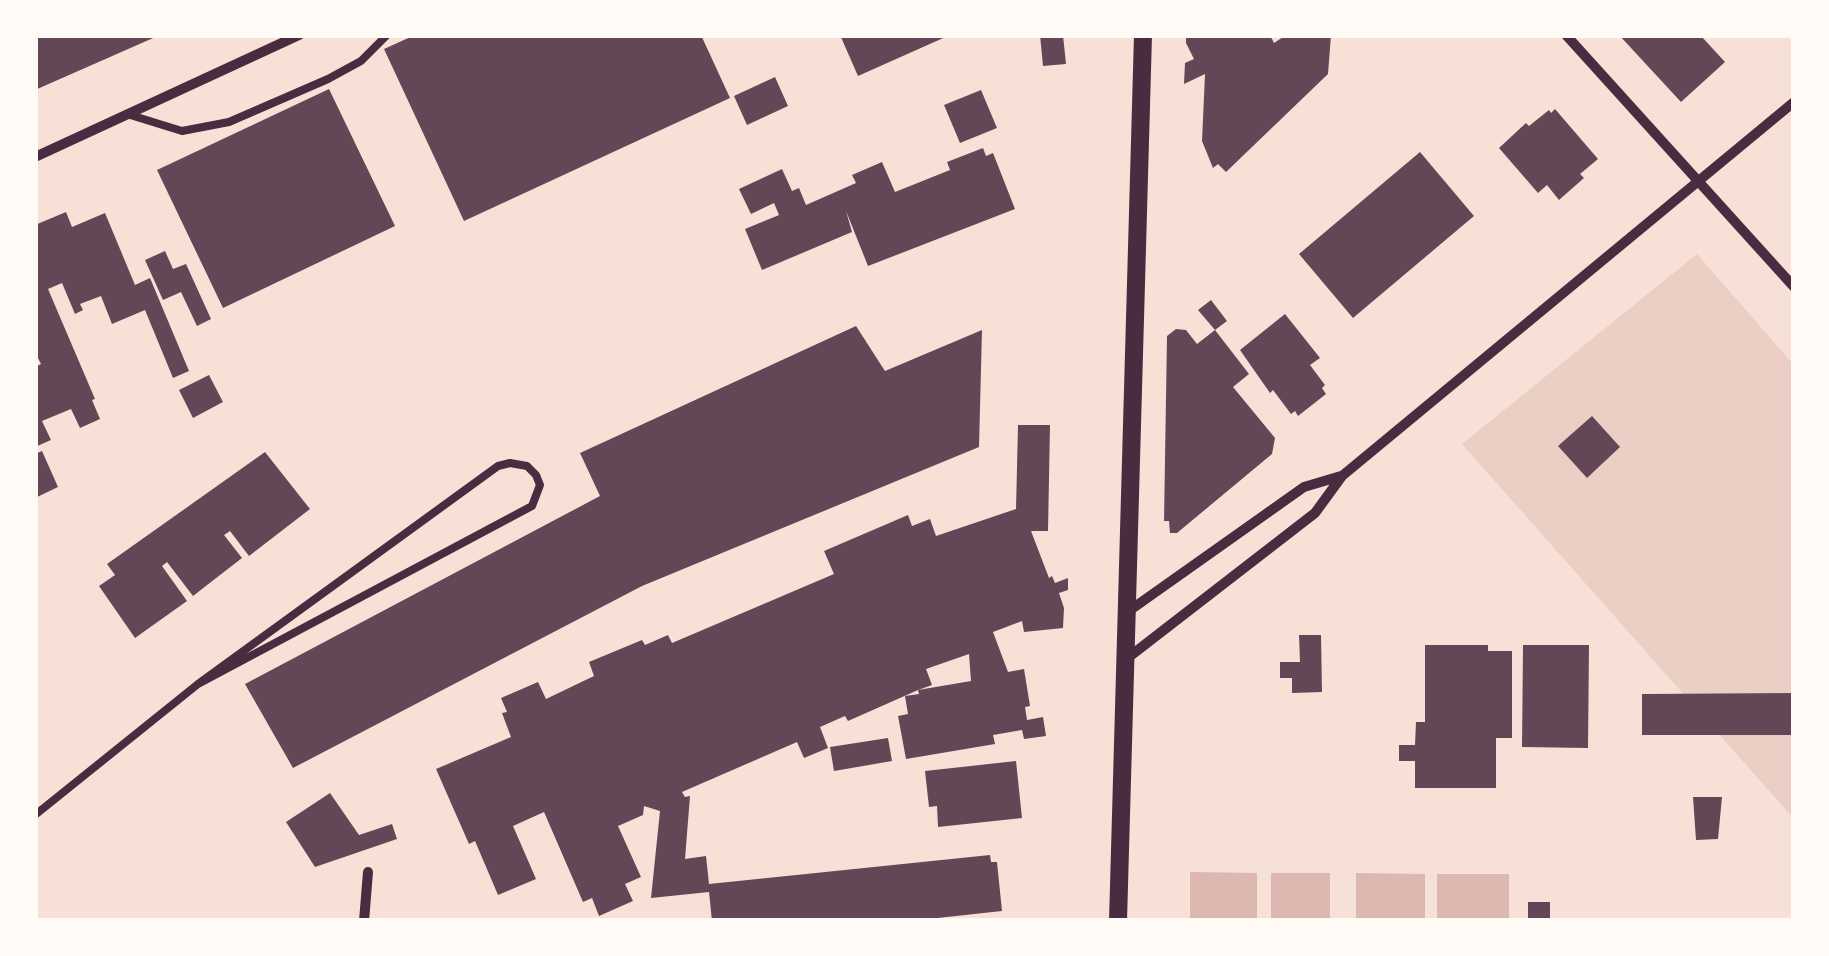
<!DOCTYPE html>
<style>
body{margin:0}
#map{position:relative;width:1829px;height:956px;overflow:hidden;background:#f7e1d7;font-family:"Titillium Web",sans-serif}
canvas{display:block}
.frame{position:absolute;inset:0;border:38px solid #fffaf5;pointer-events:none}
</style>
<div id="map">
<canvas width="1829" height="956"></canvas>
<div class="frame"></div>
</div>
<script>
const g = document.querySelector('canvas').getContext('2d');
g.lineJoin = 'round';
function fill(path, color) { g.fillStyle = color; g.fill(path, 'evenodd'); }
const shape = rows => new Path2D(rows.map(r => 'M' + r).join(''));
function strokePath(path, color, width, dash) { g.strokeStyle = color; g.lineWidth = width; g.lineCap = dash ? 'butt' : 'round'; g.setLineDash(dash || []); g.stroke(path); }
const green = shape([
 [1697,254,1794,365,1794,819,1462,444]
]);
const water = shape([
 [1190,872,1257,873,1257,921,1190,921],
 [1271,873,1330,873,1330,921,1271,921],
 [1356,873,1425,874,1425,921,1356,921],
 [1437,874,1509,874,1509,921,1437,921]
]);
const building = shape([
 [35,35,160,35,35,90],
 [415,35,701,35,730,98,464,221,384,49],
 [840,35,950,35,858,76],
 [1040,35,1063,35,1066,64,1043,66],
 [1186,35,1270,35,1274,43,1286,35,1331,35,1328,74,1226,172,1218,164,1213,168,1202,141,1205,74,1184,84,1185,63,1194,59,1186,43],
 [1619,35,1705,35,1702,37,1725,62,1681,102],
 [775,77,788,106,747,125,734,96],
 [329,89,395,226,223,308,157,170],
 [981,90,997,128,960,143,944,105],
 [1555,109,1598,159,1580,174,1584,178,1559,200,1547,185,1538,193,1499,148,1526,123,1529,126,1549,110,1551,113],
 [983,148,986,156,993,153,1015,209,868,266,846,211,852,232,762,270,745,229,779,215,774,203,751,214,739,189,782,169,792,191,799,188,806,205,856,183,852,175,882,162,895,192,950,170,947,162],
 [1420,152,1474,216,1353,318,1299,254],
 [66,212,72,227,105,213,135,285,150,278,189,371,173,378,145,310,112,324,101,296,80,304,83,310,75,314,62,283,48,289,95,399,92,400,100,419,80,428,71,409,42,421,51,440,35,447,35,367,41,364,38,358,35,359,35,225],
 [165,251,173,269,186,264,211,319,197,326,181,292,163,300,145,260],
 [1211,300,1227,321,1215,330,1198,310],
 [1285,314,1320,358,1310,365,1325,385,1322,388,1326,394,1298,416,1295,411,1291,414,1273,390,1270,393,1240,350],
 [856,326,885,371,982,330,979,447,642,586,293,768,245,684,600,496,580,453],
 [1176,329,1186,330,1197,344,1215,330,1249,374,1233,387,1275,438,1272,454,1177,533,1170,533,1169,521,1164,521,1167,336],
 [209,375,223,402,193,418,179,390],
 [1592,416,1620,447,1587,478,1558,446],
 [1018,425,1050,425,1048,531,1031,531,1049,578,1052,576,1055,583,1068,578,1068,590,1059,593,1064,608,1063,628,1024,632,1022,621,993,632,1008,672,1024,669,1030,706,1025,707,1027,720,1043,717,1046,736,1024,739,1022,730,993,735,995,744,906,759,898,716,908,714,905,696,919,694,918,690,848,721,845,716,820,727,828,748,804,758,797,742,682,792,685,797,690,796,685,859,706,856,709,884,990,855,991,862,997,862,1002,911,910,921,712,921,709,892,651,898,660,811,644,806,643,815,618,826,641,877,625,884,633,901,599,916,592,898,583,902,544,812,513,826,536,879,498,895,475,841,469,844,436,769,511,737,502,713,507,712,501,698,538,682,546,699,594,676,589,662,642,640,645,645,668,635,672,643,834,574,824,551,908,515,912,526,930,519,936,536,1016,509],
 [969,654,971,681,918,690,932,685,926,669],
 [42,451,58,487,35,498,35,454],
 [265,452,310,509,249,556,230,531,224,535,242,558,193,596,167,562,162,566,187,601,135,638,99,586,115,575,107,564],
 [1299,635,1321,635,1322,692,1292,693,1292,678,1280,678,1280,662,1300,662],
 [1425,645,1488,645,1488,651,1512,651,1512,738,1496,738,1496,788,1415,788,1415,761,1399,761,1399,745,1415,745,1416,722,1425,722],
 [1523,645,1589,645,1588,748,1522,747],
 [1794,693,1794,735,1642,735,1642,694],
 [888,738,892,761,834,771,830,747],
 [1016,761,1022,818,938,827,937,806,929,807,925,771],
 [330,793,359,835,392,824,397,839,315,867,286,822],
 [1693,797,1722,797,1718,839,1696,840],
 [1528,902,1550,902,1550,921,1528,921]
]);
const service = shape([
 [127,114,182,131,229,122,328,79,361,61,387,35],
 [35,815,198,684,498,466,510,463,527,466,536,475,540,485,532,506,198,684]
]);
const minor = shape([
 [1566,35,1794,287],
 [35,157,299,35],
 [1126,613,1304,487,1341,476],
 [1125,660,1315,513,1342,476,1794,102],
 [364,921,368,872]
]);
const tertiary = shape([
 [1118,921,1143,35]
]);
fill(green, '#ebcfc5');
fill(water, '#dcb8b0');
fill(building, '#644757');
strokePath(service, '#4a2c40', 8);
strokePath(minor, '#4a2c40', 10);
strokePath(tertiary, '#4a2c40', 18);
</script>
